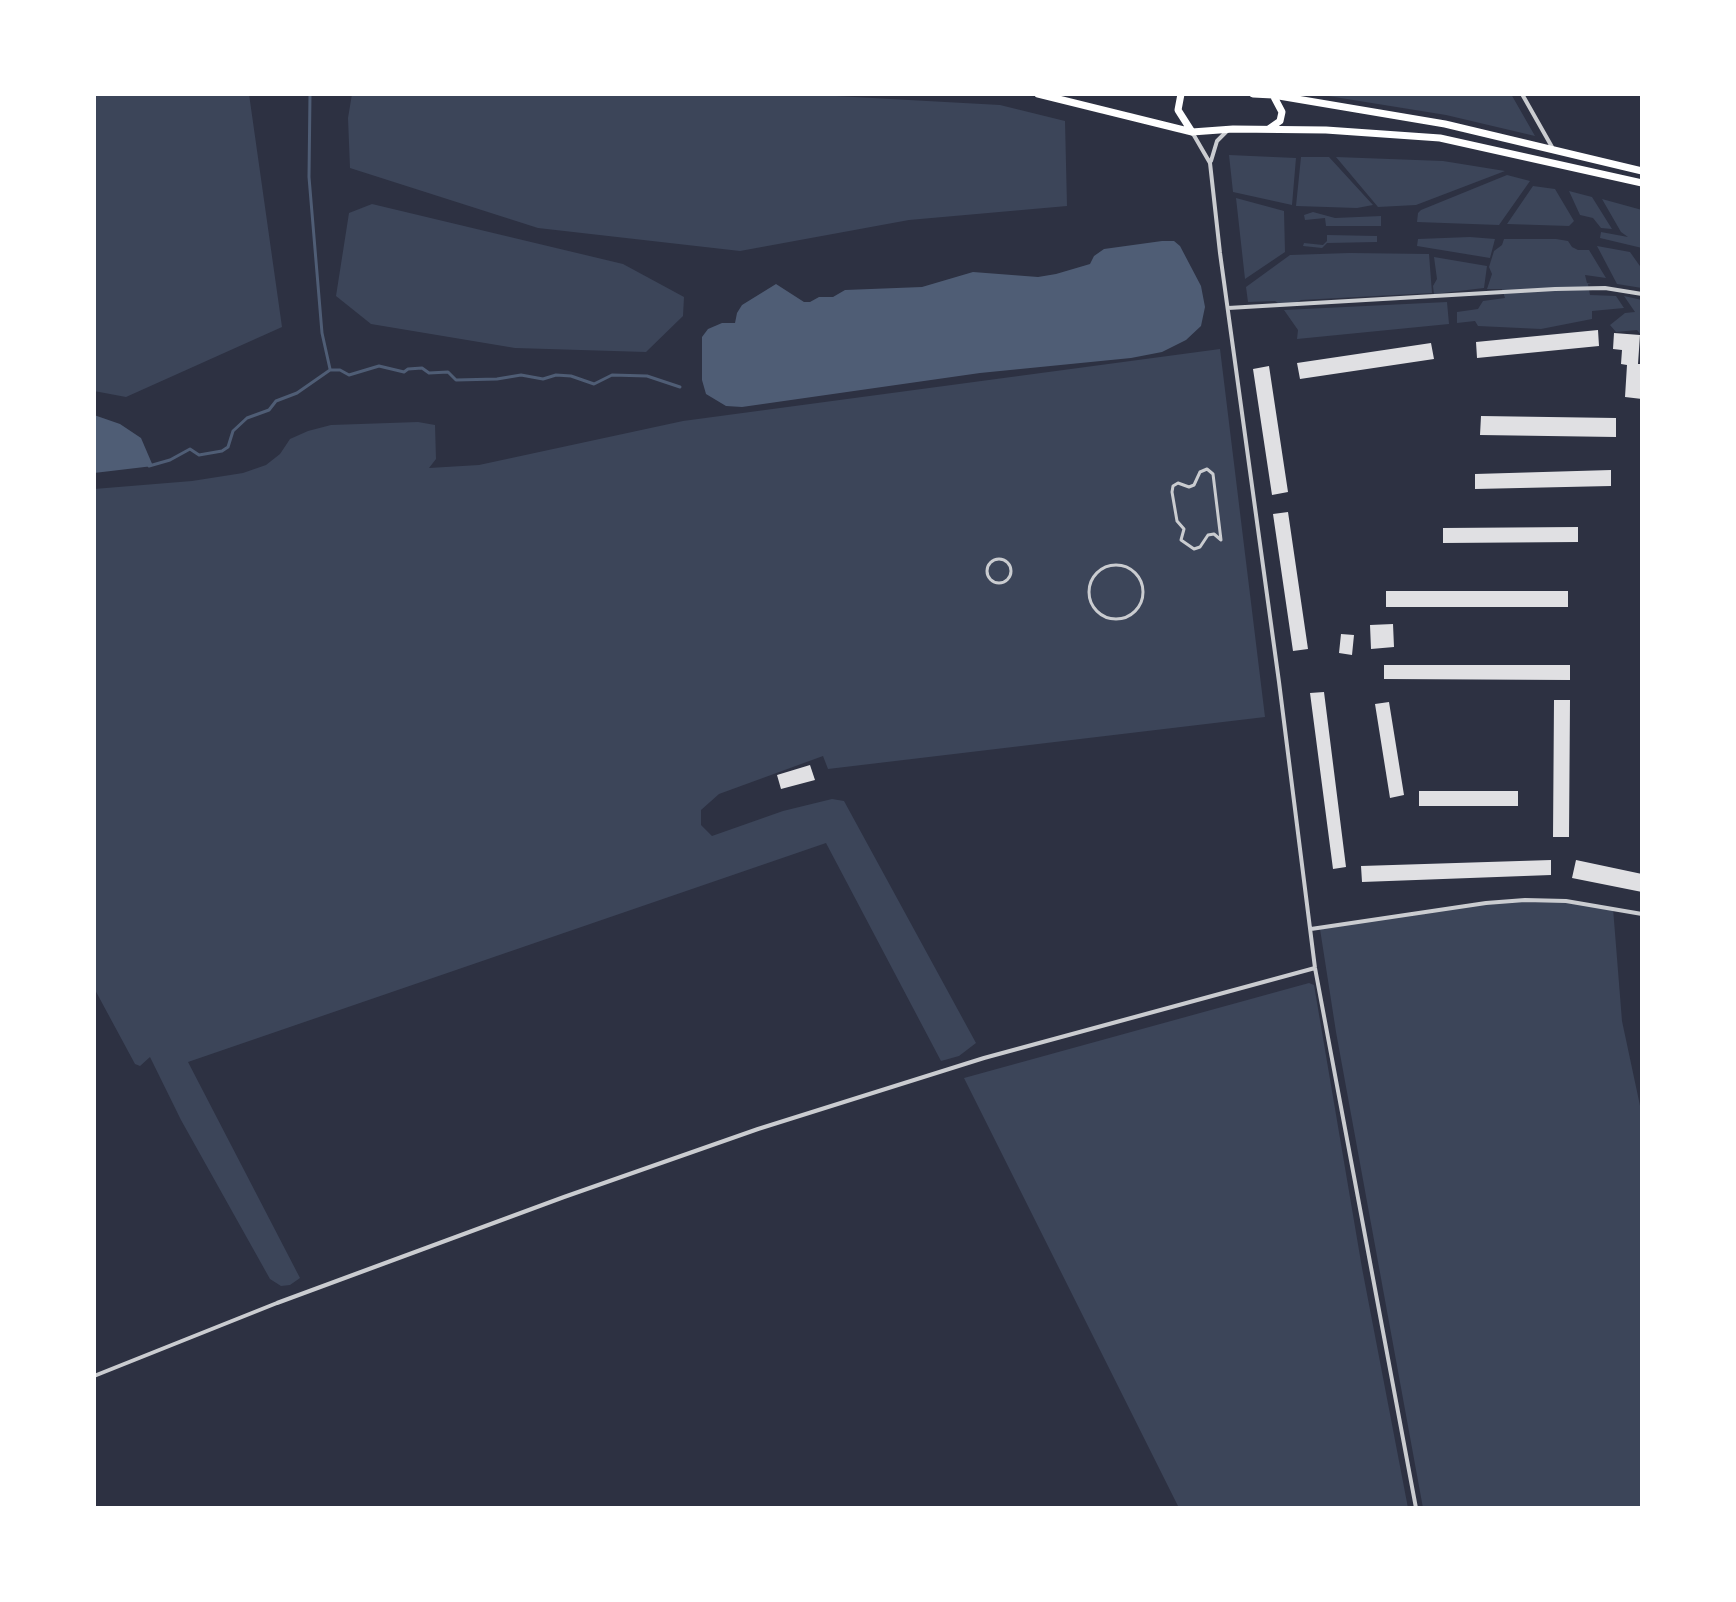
<!DOCTYPE html>
<style>
body{margin:0}
#map{position:relative;width:1736px;height:1602px;overflow:hidden;background:#2d3142;font-family:"Source Sans 3",sans-serif}
canvas{display:block}
.frame{position:absolute;inset:0;border:96px solid #fff;pointer-events:none}
</style>
<div id="map">
<canvas width="1736" height="1602"></canvas>
<div class="frame"></div>
</div>
<script>
const g = document.querySelector('canvas').getContext('2d');
g.lineJoin = 'round';
function fill(path, color) { g.fillStyle = color; g.fill(path, 'evenodd'); }
const shape = rows => new Path2D(rows.map(r => 'M' + r).join(''));
function strokePath(path, color, width, dash) { g.strokeStyle = color; g.lineWidth = width; g.lineCap = dash ? 'butt' : 'round'; g.setLineDash(dash || []); g.stroke(path); }
const green = shape([
 [94,94,249,94,282,327,126,397,94,391],
 [352,94,800,94,1000,105,1065,121,1067,206,909,220,740,251,538,228,350,168,348,118],
 [1316,94,1511,94,1535,136,1446,115],
 [1229,155,1296,158,1292,205,1233,192],
 [1301,157,1329,157,1373,205,1357,208,1296,206],
 [1336,157,1443,161,1505,171,1416,205,1378,207],
 [1507,175,1530,181,1499,225,1417,222,1418,213,1421,210],
 [1533,186,1555,189,1574,221,1569,226,1507,224],
 [1569,191,1592,197,1612,229,1601,228,1593,218,1580,215],
 [1236,198,1284,211,1285,252,1245,279],
 [1602,199,1642,210,1642,248,1600,238,1601,232,1628,237,1621,232],
 [372,204,623,264,684,297,683,316,646,352,515,348,371,324,336,296,349,213],
 [1313,212,1335,218,1381,216,1381,226,1326,226,1325,218,1305,220,1304,215],
 [1327,235,1377,236,1377,242,1327,243,1322,248,1303,246,1304,243,1323,245,1327,241],
 [1470,237,1495,239,1490,258,1417,246,1418,239],
 [1504,239,1556,239,1568,241,1572,247,1578,250,1589,250,1606,278,1585,275,1587,283,1592,284,1588,284,1590,295,1616,296,1624,308,1592,311,1592,319,1541,329,1478,326,1475,321,1457,323,1457,312,1478,309,1483,301,1505,298,1502,289,1487,289,1492,274,1489,267,1494,251,1502,245],
 [1597,246,1630,252,1642,269,1642,288,1617,284],
 [1349,253,1429,254,1432,293,1301,300,1295,303,1278,303,1275,301,1248,302,1246,287,1290,255],
 [1434,257,1487,266,1484,288,1434,294,1433,286,1437,279],
 [1624,296,1642,300,1642,336,1637,330,1616,332,1610,325,1625,313,1635,312],
 [1447,302,1449,324,1297,339,1298,330,1284,310],
 [1220,349,1265,717,828,769,823,756,719,794,701,810,701,825,712,836,783,811,832,799,844,801,976,1043,959,1056,941,1061,826,843,188,1062,300,1278,290,1285,281,1286,270,1279,181,1120,150,1057,140,1066,135,1064,94,988,94,489,192,481,243,473,266,465,280,454,290,439,308,431,331,425,418,422,435,425,436,459,429,468,479,465,683,421],
 [1525,900,1566,901,1613,908,1622,1021,1642,1115,1642,1508,1423,1508,1336,1032,1320,929,1449,908],
 [1309,983,1314,985,1362,1268,1408,1508,1179,1508,964,1078]
]);
const water = shape([
 [1162,241,1174,241,1180,246,1201,286,1205,307,1201,326,1186,340,1162,352,1131,358,980,373,742,407,726,406,706,394,702,380,702,337,708,329,722,323,735,323,737,313,742,305,776,284,804,302,810,302,819,297,833,297,845,290,922,287,973,272,1038,277,1056,274,1090,264,1094,256,1104,249],
 [94,415,120,424,141,438,153,466,94,473]
]);
const stream = shape([
 [310,94,309,177,322,333,330,369],
 [149,466,170,460,190,449,199,455,222,451,228,447,233,431,247,418,269,410,276,401,297,393,330,370,340,370,349,375,379,366,404,372,408,369,422,368,429,373,448,372,456,380,497,379,521,375,543,379,556,375,571,376,594,384,612,375,647,376,680,387]
]);
const building = shape([
 [1598,330,1599,346,1477,358,1476,342],
 [1614,333,1640,335,1638,364,1642,364,1642,399,1625,397,1627,365,1621,364,1622,350,1613,349],
 [1431,343,1434,359,1300,379,1297,363],
 [1269,366,1288,492,1272,495,1253,369],
 [1481,416,1616,418,1616,437,1480,435],
 [1611,470,1611,486,1475,489,1475,474],
 [1288,512,1308,649,1293,651,1273,514],
 [1578,527,1578,542,1443,543,1443,528],
 [1386,591,1568,591,1568,607,1386,607],
 [1393,624,1394,647,1371,649,1370,625],
 [1341,634,1354,635,1352,655,1339,653],
 [1384,665,1570,665,1570,680,1384,679],
 [1324,692,1346,867,1333,869,1310,693],
 [1554,700,1570,700,1569,837,1553,837],
 [1389,702,1404,795,1390,798,1375,704],
 [810,765,815,780,781,789,777,775],
 [1419,791,1518,791,1518,806,1419,806],
 [1551,860,1551,875,1362,882,1361,866],
 [1576,860,1642,874,1642,892,1572,878]
]);
const pedestrian = shape([
 [1207,469,1213,474,1221,540,1214,534,1208,535,1200,547,1194,549,1181,540,1184,529,1177,521,1172,492,1173,486,1178,483,1189,487,1194,485,1200,472,1207,469],
 '987 571a12 12 0 1 1 24 0a12 12 0 1 1-24 0Z',
 '1089 592a27 27 0 1 1 54 0a27 27 0 1 1-54 0Z'
]);
const minor = shape([
 [1522,94,1552,147],
 [1192,132,1210,163,1220,253,1279,682,1315,968,1416,1508],
 [1211,161,1217,141,1227,131],
 [1228,308,1555,289,1605,288,1642,294],
 [1311,929,1486,903,1525,900,1566,901,1642,914],
 [94,1376,277,1303,564,1197,758,1129,984,1058,1315,968]
]);
const trunk = shape([
 [1038,94,1192,132,1233,129,1326,130,1440,138,1642,183],
 [1181,94,1178,110,1192,132],
 [1253,94,1273,95,1445,124,1642,171],
 [1270,128,1280,121,1282,112,1273,95]
]);
fill(green, '#3c4559');
fill(water, '#4f5d75');
strokePath(stream, '#4f5d75', 3);
fill(building, '#e0e0e3');
strokePath(pedestrian, '#caccd0', 3);
strokePath(minor, '#caccd0', 4);
strokePath(trunk, '#fff', 7);
</script>
